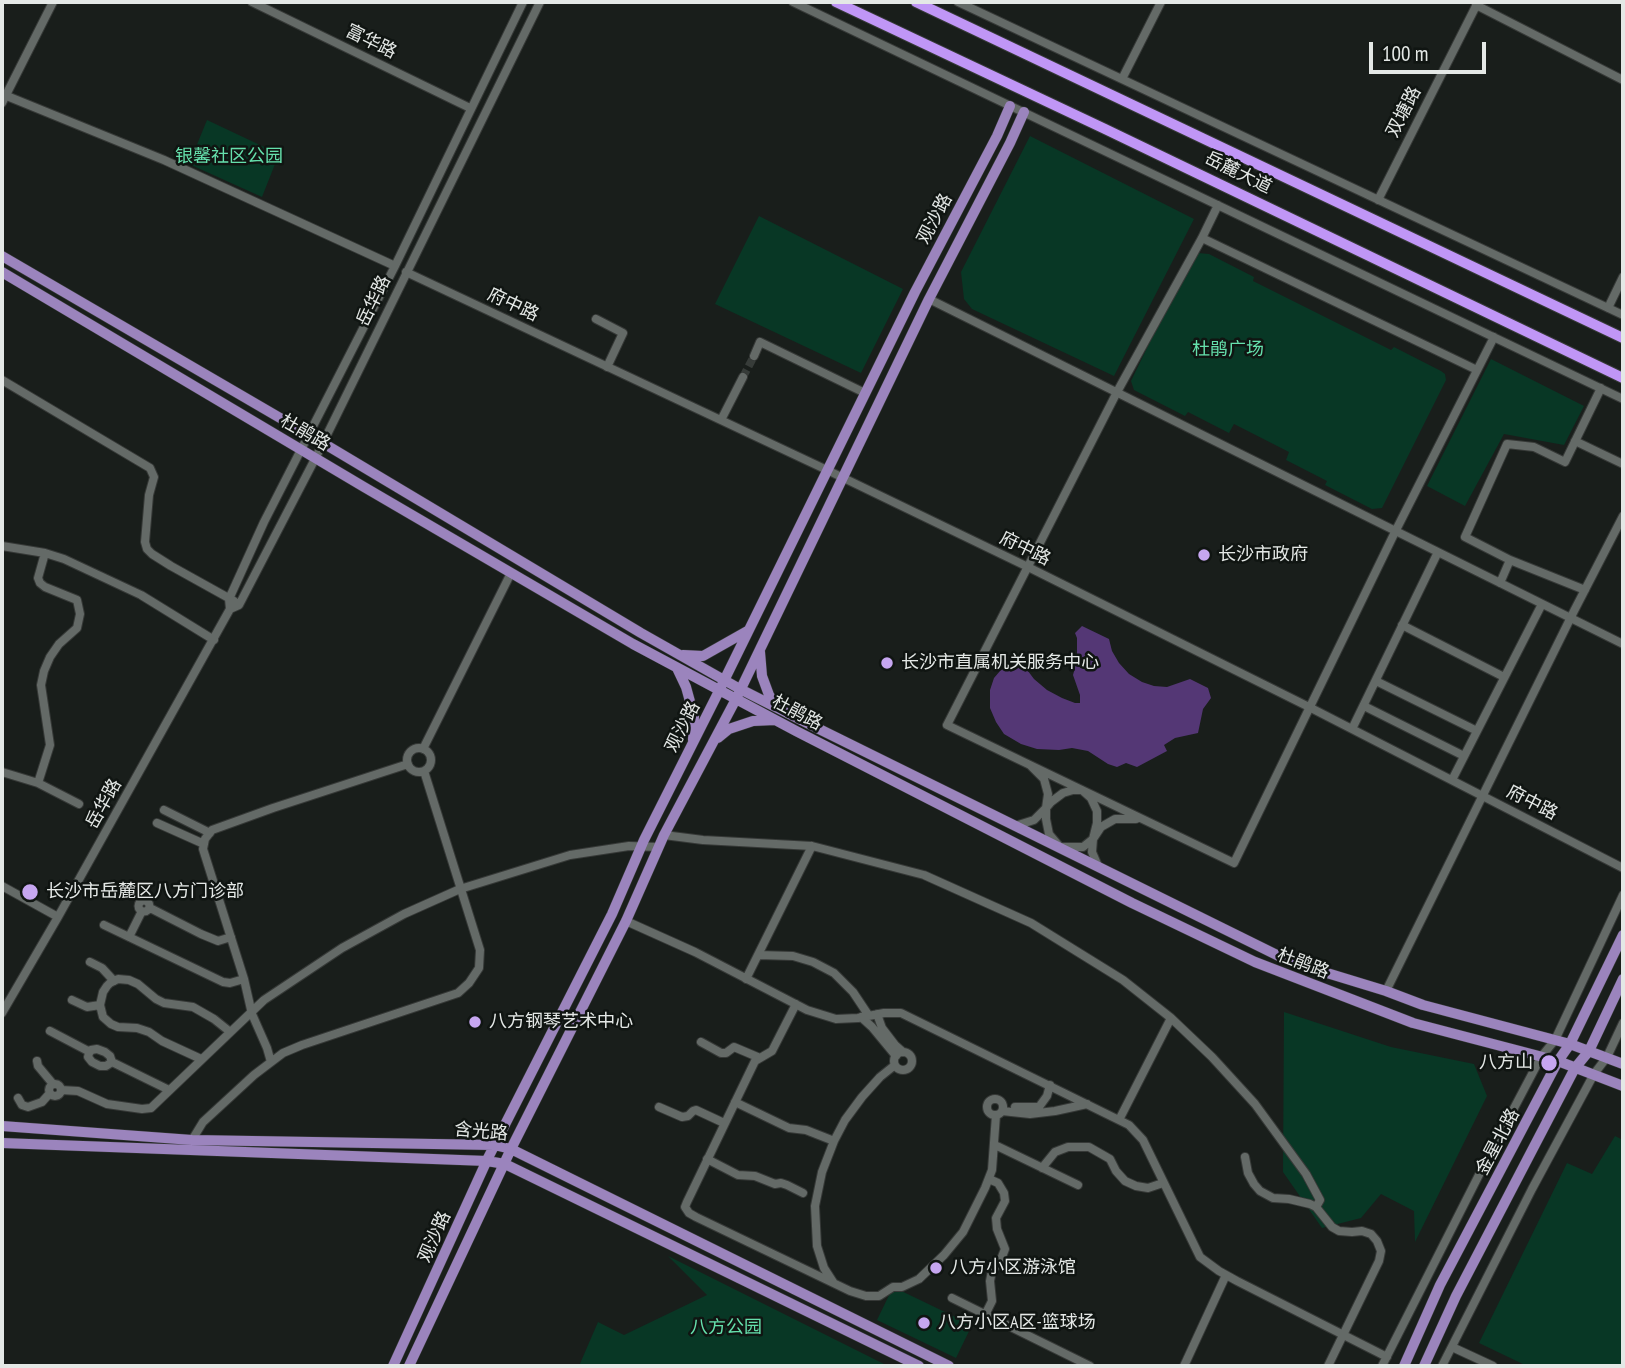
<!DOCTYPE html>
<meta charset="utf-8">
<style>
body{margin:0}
#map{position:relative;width:1625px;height:1368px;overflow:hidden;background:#191e1b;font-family:"PT Sans Narrow",sans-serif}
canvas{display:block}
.frame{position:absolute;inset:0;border:4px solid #e4e8e6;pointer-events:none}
.scale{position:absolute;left:1369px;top:42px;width:117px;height:32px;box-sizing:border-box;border:4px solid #e4e8e6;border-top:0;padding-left:9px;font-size:21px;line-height:24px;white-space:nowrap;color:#e4e8e6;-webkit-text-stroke:5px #101512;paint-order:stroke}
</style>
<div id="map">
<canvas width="1625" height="1368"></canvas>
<div class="frame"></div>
<div class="scale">100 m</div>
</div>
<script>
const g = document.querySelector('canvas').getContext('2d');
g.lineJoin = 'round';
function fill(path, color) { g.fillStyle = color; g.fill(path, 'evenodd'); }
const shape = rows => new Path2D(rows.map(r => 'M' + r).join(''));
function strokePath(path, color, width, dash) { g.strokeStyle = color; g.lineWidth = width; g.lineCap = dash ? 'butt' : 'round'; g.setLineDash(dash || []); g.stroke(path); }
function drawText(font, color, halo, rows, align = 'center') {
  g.font = font + ' "PT Sans Narrow","Noto Sans SC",sans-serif'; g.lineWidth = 5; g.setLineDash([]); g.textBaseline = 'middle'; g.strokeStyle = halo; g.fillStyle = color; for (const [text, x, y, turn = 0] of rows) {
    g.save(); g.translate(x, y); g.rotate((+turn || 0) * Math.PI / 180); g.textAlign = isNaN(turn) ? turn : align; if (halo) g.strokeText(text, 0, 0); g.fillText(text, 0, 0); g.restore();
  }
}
const green = shape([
 [207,120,279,154,262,197,189,164],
 [1030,136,1194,219,1114,376,972,309,964,299,961,272],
 [759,216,903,289,861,373,715,304],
 [1198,253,1209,254,1254,277,1253,281,1391,350,1394,347,1441,371,1445,374,1446,380,1382,508,1372,509,1325,485,1327,481,1286,460,1289,452,1234,424,1229,433,1188,412,1185,416,1134,390,1131,381,1192,255],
 [1491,359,1584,406,1564,445,1504,434,1465,506,1427,486],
 [1284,1012,1391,1047,1474,1064,1487,1096,1415,1242,1414,1211,1381,1194,1361,1218,1322,1228,1283,1172],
 [1615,1136,1623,1140,1623,1366,1527,1366,1479,1343,1567,1163,1592,1174],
 [668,1256,888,1366,579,1366,598,1322,624,1335,707,1295],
 [893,1287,972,1325,956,1358,877,1320]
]);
const water = shape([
 [1082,626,1109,639,1112,651,1119,663,1129,674,1142,682,1154,686,1167,687,1190,679,1208,688,1211,698,1203,709,1198,733,1175,738,1164,745,1167,751,1137,767,1126,763,1117,767,1108,764,1088,751,1072,748,1059,750,1037,749,1021,744,1004,734,996,722,990,708,990,690,994,678,1000,671,1013,662,1025,667,1034,679,1047,690,1062,698,1075,703,1080,703,1080,695,1073,675,1076,664,1077,652,1077,638,1075,633]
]);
const minorTunnel = shape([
 [743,377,754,356]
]);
const minor = shape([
 [252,2,470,108],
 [793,2,1623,399],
 [958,2,1623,315],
 [1476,5,1623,80],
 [1122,79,1161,2],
 [2,94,164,160,395,266],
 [2,103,53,2],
 [1378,200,1478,2],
 [1202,238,1477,370],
 [406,272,827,470,1028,567,1309,707,1623,868],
 [929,299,1623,644],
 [1608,308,1623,277],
 [596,319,623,333,607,367],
 [754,356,760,342,865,393],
 [2,380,150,468,154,477,149,495,145,542,147,549,152,554,171,566,234,601],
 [721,420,743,377],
 [1575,441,1623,464],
 [2,546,45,553,64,559,141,595,214,640],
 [1500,583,1510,560],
 [1585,590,1510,560,1465,537,1507,444,1534,447,1565,462,1601,388],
 [230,609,239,605,316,457,540,2],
 [1402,625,1504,677],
 [1376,681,1477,731],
 [1364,706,1464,756],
 [1352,729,1438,552],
 '407 760a12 12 0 1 1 24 0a12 12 0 1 1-24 0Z',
 [423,749,511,573],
 [1030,765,1234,863,1395,532,1494,337],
 [2,772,38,783,79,804],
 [1452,780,1542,604],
 [38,783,50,745,41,685,44,671,50,657,59,644,77,628,80,614,77,600,45,587,40,583,38,578,45,553],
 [1073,790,1082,790,1091,798,1097,811,1097,823,1093,839,1083,847,1060,847,1049,834,1046,819,1046,808,1051,802,1063,793,1073,790],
 [164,810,210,833],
 [157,823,204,844],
 [1015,826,1034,820,1046,808,1048,794,1044,779,1030,765,947,725,1117,392,1202,238,1218,205],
 [664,835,703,840,812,846,924,875,1031,923,1123,980,1171,1018,1212,1057,1255,1104,1306,1174,1320,1200,1316,1207],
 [1098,866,1092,852,1093,839,1101,827,1115,819,1136,819],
 [2,886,58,917],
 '138.5 906a5.5 5.5 0 1 1 11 0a5.5 5.5 0 1 1-11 0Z',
 [150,908,201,934,218,941,231,937],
 [626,921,695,952,807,1010,836,1019,858,1018,884,1013,901,1013,1129,1125,1143,1140,1200,1257,1219,1271,1237,1281,1387,1357],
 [104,925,223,982,230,983,244,979],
 [129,937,142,911],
 [758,955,793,956,813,962,834,973,853,992,869,1016],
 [90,962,102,968,114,981],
 [746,979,812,846],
 [1386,991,1574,611,1623,516],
 [72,1000,87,1007,100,1005],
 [796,1004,772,1051,755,1061,687,1202,685,1207,689,1213,696,1217,850,1291,866,1296,879,1296,893,1287,902,1287,919,1279,944,1255,963,1232,985,1188,992,1170,996,1115],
 [2,1013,58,917,230,609,229,599,264,522,395,266,523,2],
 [877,1014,882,1028,895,1045,903,1052],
 [861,1017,872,1027,896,1056],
 [50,1031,90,1052],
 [701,1042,721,1053,726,1053,734,1047,760,1058],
 '894 1061a9 9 0 1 1 18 0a9 9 0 1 1-18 0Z',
 [201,1059,162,1041,149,1032,137,1028,118,1027,111,1024,103,1017,100,1005,103,992,107,986,110,983,118,979,129,980,138,984,156,999,164,1003,193,1007,214,1019,229,1031],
 [37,1061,38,1066,53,1084],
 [112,1062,106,1066,100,1066,92,1062,88,1057,89,1053,91,1050,97,1049,105,1052,110,1056,112,1062,169,1090],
 [271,1062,267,1048,252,1014,244,979,203,849,205,839,212,830,273,808,408,764],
 '49 1090a6 6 0 1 1 12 0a6 6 0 1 1-12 0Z',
 [61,1090,78,1091,107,1104,142,1109,151,1108,264,1000,342,948,404,914,460,889,570,855,629,846,658,847],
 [18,1098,22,1105,28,1107,42,1102,50,1093],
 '987 1107a8 8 0 1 1 16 0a8 8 0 1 1-16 0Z',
 [735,1102,789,1128,806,1130,834,1141],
 [659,1107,682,1117,688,1116,693,1111,696,1110,724,1123],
 [1015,1107,1039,1107,1047,1096,1050,1085],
 [1002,1111,1030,1114,1055,1111,1087,1104],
 [1119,1120,1171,1018],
 [192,1140,203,1122,254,1075,283,1053,302,1045,458,993,469,983,479,968,480,950,424,771],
 [995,1145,1078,1185],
 [1245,1157,1248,1173,1254,1184,1260,1191,1273,1198,1289,1199,1310,1204,1316,1207,1332,1227,1339,1231,1352,1232,1362,1231,1371,1234,1377,1241,1381,1251,1379,1261,1328,1366],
 [707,1159,738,1175,755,1176,775,1184,781,1183,787,1185,803,1193],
 [1042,1168,1055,1152,1068,1147,1089,1147,1110,1159,1116,1171,1125,1181,1136,1186,1148,1188,1163,1183],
 [833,1282,824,1268,817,1246,815,1206,822,1172,834,1141,845,1120,862,1097,880,1077,895,1065],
 [952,1298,1090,1366],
 [985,1315,992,1301,990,1281,992,1271,1000,1262,1005,1249,997,1229,996,1218,1005,1201,1004,1193,998,1183,989,1179],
 [1452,1347,1493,1366],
 [1184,1366,1226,1275],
 [1382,1366,1484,1165,1541,1057,1555,1040,1623,895],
 [1442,1366,1532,1189,1594,1074,1607,1057,1623,1023]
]);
const major = shape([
 [2,256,323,443,641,633,740,689,811,725,1291,962,1386,991,1423,1005,1570,1044,1623,1064],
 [2,272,364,487,633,644,796,731,1132,903,1255,962,1413,1023,1558,1061,1623,1086],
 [760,652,762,676,769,695,777,707],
 [683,655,703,656,749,630],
 [677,668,686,687,694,716,693,740],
 [718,738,729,729,753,721,775,720],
 [2,1126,192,1140,494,1145,511,1149,949,1366],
 [2,1143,487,1161,505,1164,919,1366],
 [393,1366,488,1158,612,914,644,840,716,697,915,292,997,136,1010,106],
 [409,1366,511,1149,626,921,664,835,736,699,929,299,1010,143,1024,112],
 [1404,1366,1440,1285,1558,1061,1570,1044,1623,935],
 [1424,1366,1456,1296,1575,1068,1589,1051,1623,979]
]);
const highway = shape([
 [836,2,1105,129,1623,378],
 [916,2,1623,338]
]);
const markers = [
 [1204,555,7,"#c6a6f0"],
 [887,663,7,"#c6a6f0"],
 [30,892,9,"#c6a6f0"],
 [475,1022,7,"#c6a6f0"],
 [1549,1063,9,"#c6a6f0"],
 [936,1268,7,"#c6a6f0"],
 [924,1323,7,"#c6a6f0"]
];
const streetNames = [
 ["富华路",371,42,26],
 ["双塘路",1404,112,-63],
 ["岳麓大道",1238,173,26],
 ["观沙路",935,219,-62],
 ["岳华路",374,301,-64],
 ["府中路",513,305,25],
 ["杜鹃路",305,433,30],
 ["府中路",1025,549,26],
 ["杜鹃路",797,713,28],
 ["观沙路",683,727,-63],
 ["府中路",1532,803,27],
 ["岳华路",104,804,-61],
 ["杜鹃路",1303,964,21],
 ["含光路",481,1132,5],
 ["金星北路",1498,1142,-62],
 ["观沙路",435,1237,-66]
];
const parkNames = [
 ["银馨社区公园",229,157],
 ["杜鹃广场",1228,350],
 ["八方公园",726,1328]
];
const poiNames = [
 ["长沙市政府",1218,555],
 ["长沙市直属机关服务中心",901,663],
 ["长沙市岳麓区八方门诊部",46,892],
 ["八方钢琴艺术中心",489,1022],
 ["八方山",1533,1063,"right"],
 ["八方小区游泳馆",950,1268],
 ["八方小区A区-篮球场",938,1323]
];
fill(green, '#083725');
fill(water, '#543775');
strokePath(minorTunnel, '#373c39', 8, [8, 4]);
strokePath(minor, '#363937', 10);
strokePath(major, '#363937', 11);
strokePath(highway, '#363937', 12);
strokePath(minor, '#646a67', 8);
strokePath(major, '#9b84bd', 10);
strokePath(highway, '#c096f6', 10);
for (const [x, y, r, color] of markers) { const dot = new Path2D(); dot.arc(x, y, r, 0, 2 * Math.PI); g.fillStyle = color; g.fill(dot); strokePath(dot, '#101512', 2.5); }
drawText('18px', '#e4e8e6', '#101512', streetNames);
drawText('18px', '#65e0ac', '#101512', parkNames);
drawText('18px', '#e4e8e6', '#101512', poiNames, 'left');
</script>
